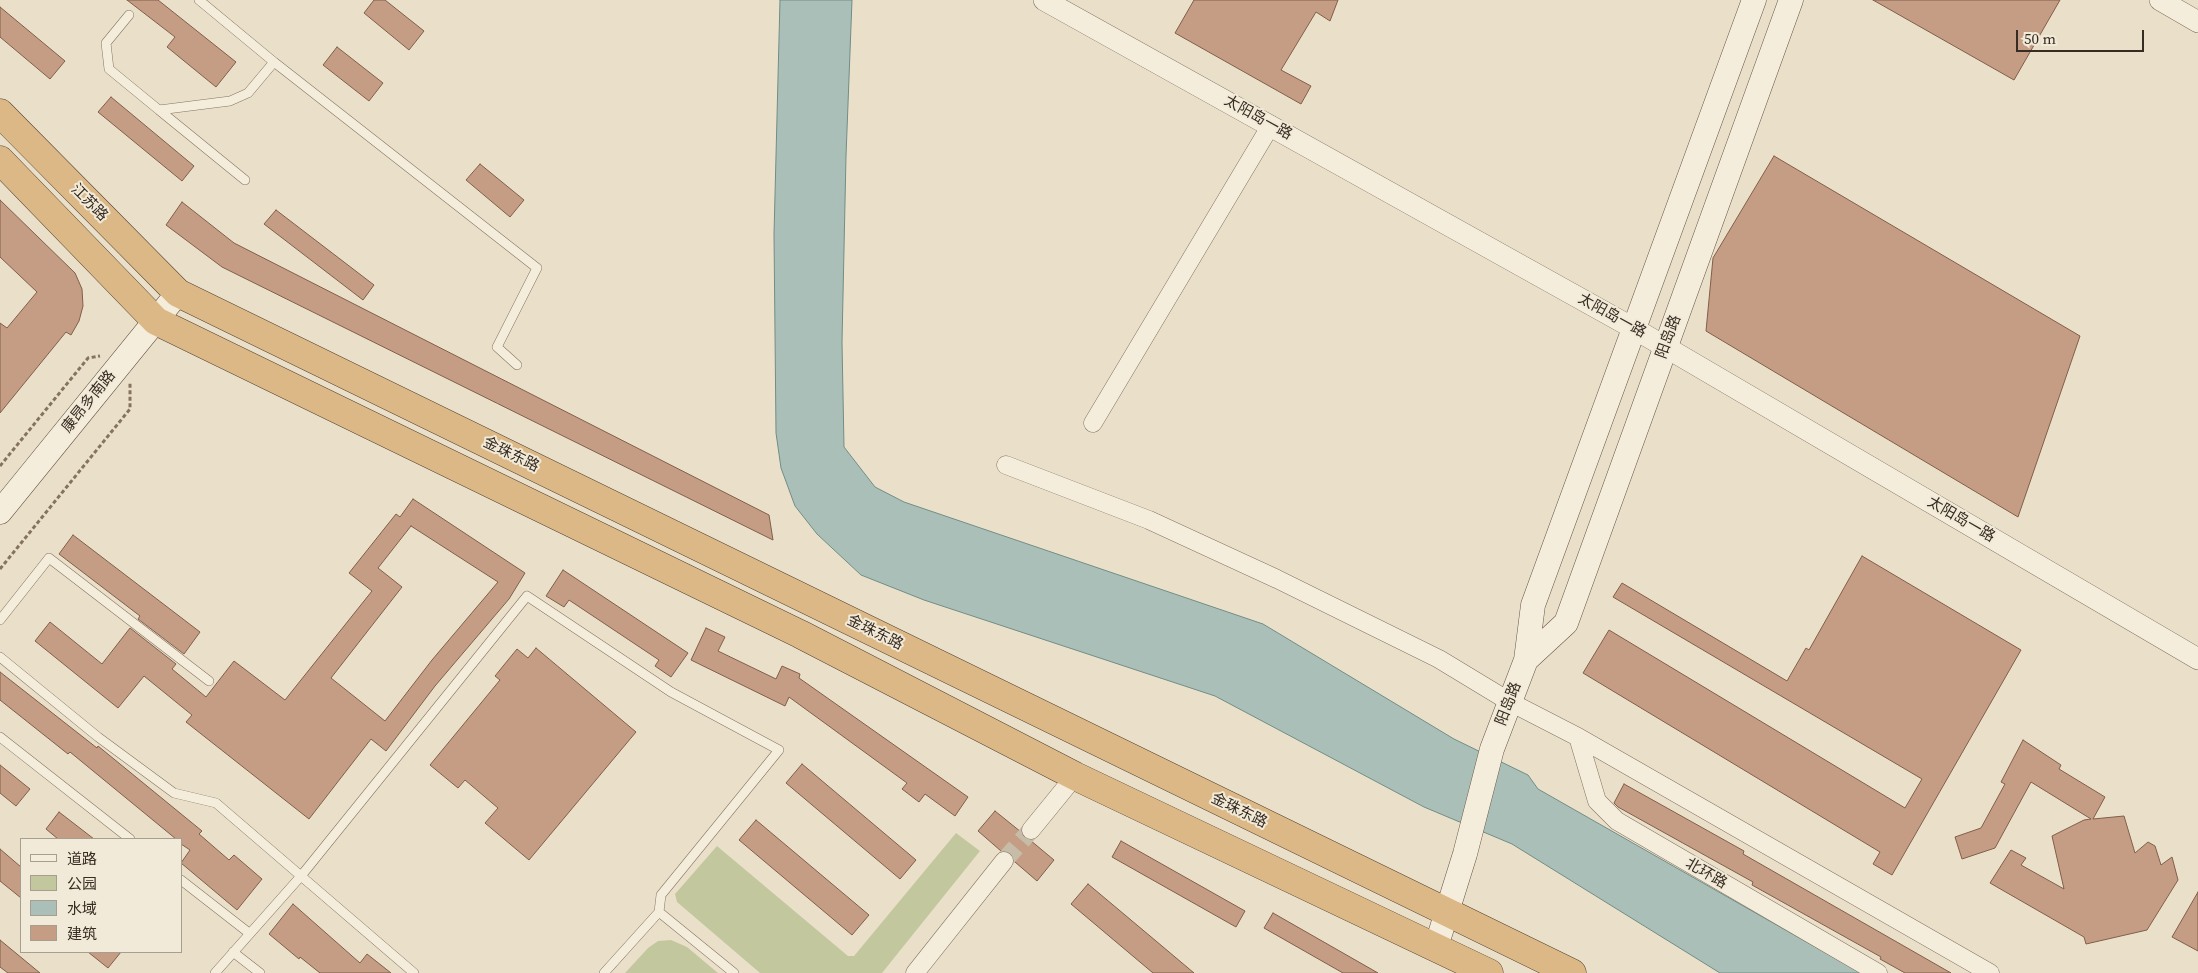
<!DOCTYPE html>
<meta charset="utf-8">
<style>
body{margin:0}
#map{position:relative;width:2198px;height:973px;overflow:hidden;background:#eae0ca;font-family:"Source Serif 4","Noto Sans SC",serif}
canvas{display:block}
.legend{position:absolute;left:20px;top:838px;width:162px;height:115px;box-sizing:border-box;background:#f2ead8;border:1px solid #a79e8f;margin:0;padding:6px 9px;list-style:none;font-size:15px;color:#372c22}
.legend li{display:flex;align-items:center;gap:10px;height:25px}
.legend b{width:25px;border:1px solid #a79e8f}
.scale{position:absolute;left:2016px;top:30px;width:128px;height:22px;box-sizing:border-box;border:2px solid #372c22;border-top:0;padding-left:6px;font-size:15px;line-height:18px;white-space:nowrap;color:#372c22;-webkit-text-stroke:4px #f2ead8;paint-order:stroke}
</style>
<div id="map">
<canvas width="2198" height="973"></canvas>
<ul class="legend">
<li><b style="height:6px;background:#f5eddc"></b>道路</li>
<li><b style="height:14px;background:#c3c79e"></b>公园</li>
<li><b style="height:14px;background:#aabfb8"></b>水域</li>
<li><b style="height:14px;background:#c49d84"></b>建筑</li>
</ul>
<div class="scale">50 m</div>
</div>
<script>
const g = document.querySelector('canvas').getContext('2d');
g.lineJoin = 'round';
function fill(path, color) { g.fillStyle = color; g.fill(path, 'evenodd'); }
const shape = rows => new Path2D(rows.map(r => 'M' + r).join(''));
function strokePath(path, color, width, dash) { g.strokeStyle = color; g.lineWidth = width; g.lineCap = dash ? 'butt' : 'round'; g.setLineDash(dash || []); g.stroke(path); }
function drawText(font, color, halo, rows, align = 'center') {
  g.font = font + ' "Source Serif 4","Noto Sans SC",serif'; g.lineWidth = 4; g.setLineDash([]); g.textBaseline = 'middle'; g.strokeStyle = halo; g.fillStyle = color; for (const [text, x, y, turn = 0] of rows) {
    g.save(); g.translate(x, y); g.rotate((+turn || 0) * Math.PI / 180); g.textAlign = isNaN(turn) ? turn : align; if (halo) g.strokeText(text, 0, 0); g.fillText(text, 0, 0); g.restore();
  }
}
const green = shape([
 [956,833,980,851,882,973,760,973,677,902,675,894,717,846,848,956,854,956],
 [671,940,687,947,718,973,625,973,648,948,658,941]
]);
const water = shape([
 [780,0,852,0,846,156,842,342,844,447,875,487,904,502,1263,624,1454,739,1528,775,1538,789,1861,973,1720,973,1512,844,1424,807,1215,696,924,600,861,575,817,534,795,506,781,468,776,433,774,234,780,0]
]);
const building = shape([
 [127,0,158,0,236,62,216,87,167,47,175,37,127,0],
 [374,0,385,0,424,31,409,50,364,13,374,0],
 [1194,0,1338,0,1330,21,1316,12,1281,70,1311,86,1301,104,1175,33,1194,0],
 [1873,0,2060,0,2014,80,1873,0],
 [0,7,65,61,50,79,0,37,0,7],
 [337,47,383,83,369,101,323,65,337,47],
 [111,97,194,166,182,181,98,112,111,97],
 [1774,156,2080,336,2018,517,1706,331,1713,258,1774,156],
 [480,164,524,200,510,217,466,180,480,164],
 [0,200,75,273,82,289,83,306,79,321,71,335,66,332,0,413,0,323,7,328,37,292,0,257,0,200],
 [182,202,234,243,769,515,773,540,222,267,166,225,182,202],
 [276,210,374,285,363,300,264,224,276,210],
 [413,499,525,573,509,599,435,686,386,751,371,739,309,819,186,722,192,715,144,676,118,708,35,641,50,622,102,664,130,628,176,664,172,669,206,697,234,661,285,700,372,591,349,573,396,514,400,517,413,499],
 [411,526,498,582,432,660,385,721,331,678,402,587,378,568,411,526],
 [73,535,200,632,184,654,138,619,140,616,59,554,73,535],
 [1862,556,2021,650,1892,875,1873,864,1880,852,1583,673,1609,630,1905,808,1922,779,1613,597,1622,583,1787,681,1806,648,1809,650,1862,556],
 [563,570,688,653,671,677,655,666,659,660,569,600,564,607,546,596,563,570],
 [706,628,725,637,718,651,776,679,782,666,800,674,799,678,968,797,955,816,925,794,919,802,902,789,907,783,789,697,785,706,691,660,706,628],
 [536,648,636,732,529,860,485,823,498,808,465,780,458,788,430,765,500,680,495,676,517,649,528,658,536,648],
 [0,672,97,748,98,746,202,831,199,834,229,860,234,855,262,879,237,910,181,863,190,850,181,844,181,839,176,839,70,752,68,754,0,700,0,672],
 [2023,740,2061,765,2059,769,2105,797,2093,819,2124,816,2135,853,2148,842,2155,846,2161,865,2172,857,2178,880,2147,930,2086,944,2084,937,1990,883,2011,850,2026,858,2021,865,2064,889,2052,836,2084,820,2091,819,2031,782,1995,848,1962,859,1955,837,1981,828,2005,784,2001,782,2023,740],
 [802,764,916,860,900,879,786,783,802,764],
 [0,765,30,789,16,806,0,793,0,765],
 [1624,784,1744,851,1743,854,1951,973,1905,973,1880,959,1881,957,1752,885,1753,882,1618,807,1614,803,1624,784],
 [995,811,1021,832,1024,838,1030,840,1054,860,1037,881,1015,862,1011,853,1001,851,978,831,995,811],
 [59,812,94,839,58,839,46,829,59,812],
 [756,820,869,915,852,935,739,840,756,820],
 [1121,841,1245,911,1236,927,1112,857,1121,841],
 [0,849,21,867,21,898,0,881,0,849],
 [1088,884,1156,941,1194,973,1153,973,1071,904,1088,884],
 [2198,892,2198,951,2172,937,2198,892],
 [293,904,360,963,367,954,391,973,320,973,300,957,299,959,269,934,293,904],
 [1273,913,1378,973,1343,973,1264,928,1273,913],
 [0,940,40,973,8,973,0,967,0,940],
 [88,952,121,952,108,968,88,952]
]);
const minorTunnel = shape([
 [1004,861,1031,830]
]);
const path = shape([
 [0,466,88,358,100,356],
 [0,569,130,409,130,382]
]);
const service = shape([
 [199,0,274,62,537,268,497,347,517,365],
 [129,15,106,43,109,69,159,110,230,101,248,93,274,62],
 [159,110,245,180],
 [0,620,49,558,209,681],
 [0,657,98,737,174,793,216,803,301,876,215,973],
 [0,737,130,839],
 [181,880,249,933],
 [233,952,260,973],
 [414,973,301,876,527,596,671,692,779,750,661,895,659,912],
 [604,973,659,912,734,973]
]);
const minor = shape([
 [1093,423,1271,125],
 [1006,465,1149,520,1277,579,1439,659,1510,702,1578,737,1990,973],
 [1578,737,1597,801,1617,821,1878,973],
 [1031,830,1075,776],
 [915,973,1004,861]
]);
const tertiary = shape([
 [1044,0,1633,328,2198,659],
 [2160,0,2198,22]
]);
const secondary = shape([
 [0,512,178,293],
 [1526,660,1566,623,1791,0],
 [1436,947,1465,854,1492,749,1526,660,1533,605,1754,0]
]);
const trunk = shape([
 [0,113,178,293,1572,973],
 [0,160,156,321,800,634,1075,776,1489,973]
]);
const streetNames = [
 ["太阳岛一路",1258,118,29],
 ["江苏路",89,203,45],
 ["太阳岛一路",1612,316,29],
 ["阳岛路",1669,337,-70],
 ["康昂多南路",89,402,-51],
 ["金珠东路",511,455,26],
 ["太阳岛一路",1961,520,30],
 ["金珠东路",875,633,26],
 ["阳岛路",1509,704,-69],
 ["金珠东路",1239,811,26],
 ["北环路",1706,874,30]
];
fill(green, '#c3c79e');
fill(water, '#aabfb8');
strokePath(water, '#718d85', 1);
fill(building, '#c49d84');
strokePath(building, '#815e49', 1);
strokePath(minorTunnel, '#c6bca8', 18, [18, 9]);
strokePath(service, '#857360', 10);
strokePath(minor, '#857360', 19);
strokePath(tertiary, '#857360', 22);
strokePath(secondary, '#675443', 25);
strokePath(trunk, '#534233', 29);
strokePath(path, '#857360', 3, [4, 2.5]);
strokePath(service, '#f5eddc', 9);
strokePath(minor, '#f5eddc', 18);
strokePath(tertiary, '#f5eddc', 21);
strokePath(secondary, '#f5eddc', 24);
strokePath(trunk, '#dcb886', 28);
drawText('15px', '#372c22', '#f2ead8', streetNames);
</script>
